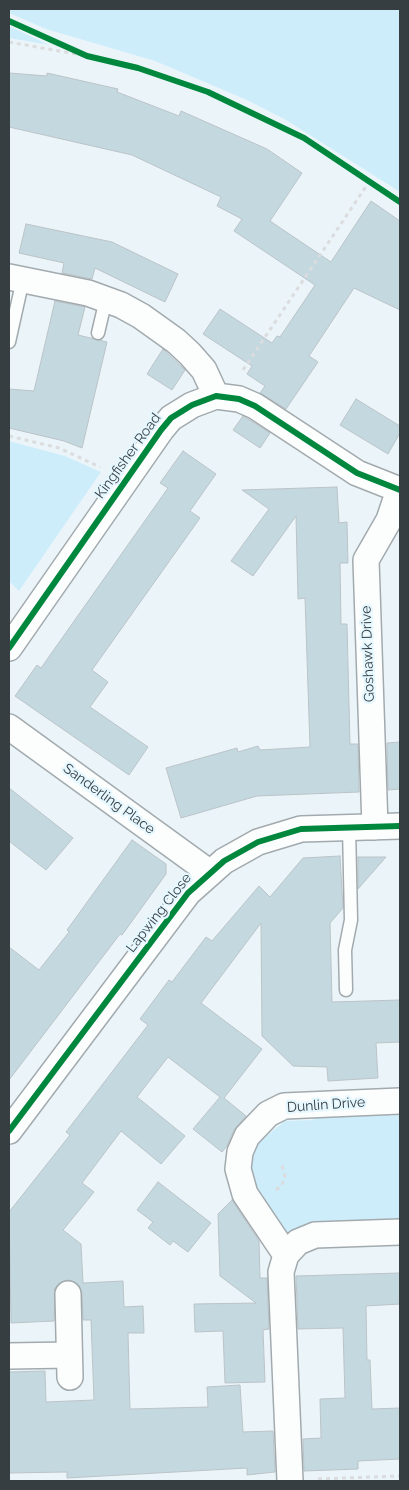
<!DOCTYPE html>
<style>
body{margin:0}
#map{position:relative;width:409px;height:1490px;overflow:hidden;background:#ebf5f9;font-family:Raleway,sans-serif}
canvas{display:block}
.frame{position:absolute;inset:0;border:10px solid #363e42;pointer-events:none}
</style>
<div id="map">
<canvas width="409" height="1490"></canvas>
<div class="frame"></div>
</div>
<script>
const g = document.querySelector('canvas').getContext('2d');
g.lineJoin = 'round';
function fill(path, color) { g.fillStyle = color; g.fill(path, 'evenodd'); }
const shape = rows => new Path2D(rows.map(r => 'M' + r).join(''));
function strokePath(path, color, width, dash) { g.strokeStyle = color; g.lineWidth = width; g.lineCap = dash ? 'butt' : 'round'; g.setLineDash(dash || []); g.stroke(path); }
function drawText(font, color, halo, rows, align = 'center') {
  g.font = font + ' Raleway,sans-serif'; g.lineWidth = 4.5; g.setLineDash([]); g.textBaseline = 'middle'; g.strokeStyle = halo; g.fillStyle = color; for (const [text, x, y, turn = 0] of rows) {
    g.save(); g.translate(x, y); g.rotate((+turn || 0) * Math.PI / 180); g.textAlign = isNaN(turn) ? turn : align; if (halo) g.strokeText(text, 0, 0); g.fillText(text, 0, 0); g.restore();
  }
}
const green = shape([
 [9,9,400,9,400,192,286,120,247,100,155,61,46,29,9,13],
 [9,26,49,45,9,38],
 [9,441,65,456,101,472,19,591,9,581],
 [368,1110,391,1116,400,1114,400,1218,311,1223,297,1228,286,1237,248,1183,250,1149,285,1121,312,1120,324,1115]
]);
const building = shape([
 [9,73,47,76,47,73,118,89,117,92,179,116,181,111,267,149,302,173,270,221,331,262,371,201,400,221,400,310,354,288,309,356,318,362,286,409,260,393,265,386,247,374,252,366,203,334,220,309,272,343,277,336,280,337,315,285,234,231,242,219,217,206,221,197,132,155,9,127,9,73],
 [26,224,112,242,178,274,165,302,95,268,92,279,62,273,64,263,19,253,26,224],
 [55,301,85,307,78,335,107,342,82,448,64,441,9,428,9,389,34,391,55,301],
 [163,349,185,370,172,390,147,374,163,349],
 [356,399,400,426,400,433,388,454,340,425,356,399],
 [243,416,270,433,260,448,233,430,243,416],
 [183,451,216,474,190,511,200,518,92,670,108,682,90,707,148,747,129,775,15,696,37,665,41,668,168,488,160,483,183,451],
 [337,487,339,523,347,522,348,563,340,563,341,624,347,624,350,744,358,744,359,792,257,796,181,818,166,768,237,748,238,752,258,746,260,750,310,747,305,598,298,599,296,516,253,576,231,561,269,509,242,490,337,487],
 [400,742,400,789,388,790,387,743,400,742],
 [9,788,73,838,46,870,9,841,9,788],
 [132,840,166,864,166,874,122,935,120,934,9,1080,9,947,39,970,69,932,67,930,132,840],
 [340,856,343,908,330,923,332,1002,400,1000,400,1042,376,1043,378,1078,328,1081,327,1067,293,1066,262,1036,261,923,201,1003,262,1049,224,1098,246,1116,234,1130,227,1146,222,1152,193,1129,220,1097,168,1057,137,1097,185,1136,161,1164,121,1131,82,1183,94,1192,63,1230,81,1244,83,1283,123,1281,124,1307,143,1306,144,1333,128,1333,130,1409,208,1407,207,1387,240,1385,243,1432,273,1431,275,1472,247,1475,247,1468,67,1478,67,1472,9,1473,9,1372,45,1371,46,1402,94,1400,91,1320,83,1320,82,1293,75,1282,68,1280,61,1282,55,1288,54,1321,11,1323,9,1212,70,1135,66,1132,148,1025,140,1019,169,980,172,982,206,937,212,941,259,886,270,897,303,858,340,856],
 [358,857,386,857,358,889,358,857],
 [158,1182,211,1223,188,1252,173,1241,170,1245,148,1228,153,1222,137,1210,158,1182],
 [232,1200,259,1241,260,1278,267,1278,269,1329,263,1330,265,1382,225,1383,223,1331,195,1332,194,1304,256,1303,220,1276,218,1214,232,1200],
 [400,1273,400,1304,366,1306,367,1360,370,1360,372,1409,400,1408,400,1459,358,1461,358,1469,304,1471,303,1439,321,1438,320,1399,345,1398,343,1328,298,1329,296,1276,400,1273]
]);
const path = shape([
 [9,42,87,56],
 [243,370,369,182],
 [9,436,59,448,100,467],
 [276,1190,282,1185,285,1177,281,1162],
 [318,1479,400,1476]
]);
const lane = shape([
 [98,333,106,299],
 [9,342,23,279],
 [346,990,345,950,351,920,349,827]
]);
const street = shape([
 [9,277,88,293,121,305,141,316,176,341,190,354,204,370,216,396],
 [9,648,161,430,171,418,192,405,216,396,239,399,255,406,357,473,400,490],
 [9,727,209,872],
 [375,827,366,560,389,520,399,490],
 [9,1131,188,893,224,861,258,842,301,829,400,826],
 [286,1255,245,1194,238,1169,240,1152,247,1136,268,1114,284,1106,400,1101],
 [68,1294,70,1377],
 [9,1356,69,1355],
 [290,1481,281,1272,286,1255,298,1242,315,1235,400,1232]
]);
const cycleway = shape([
 [9,21,87,56,138,68,208,92,304,138,400,202],
 [9,648,161,430,171,418,192,405,216,396,239,399,255,406,357,473,400,490],
 [9,1131,188,893,224,861,258,842,301,829,400,826]
]);
const streetNames = [
 ["Kingfisher Road",128,456,-54],
 ["Goshawk Drive",368,654,-92],
 ["Sanderling Place",109,799,36],
 ["Lapwing Close",159,913,-52],
 ["Dunlin Drive",326,1105,-4]
];
fill(green, '#ceedfb');
fill(building, '#c4d8e0');
strokePath(building, '#bbc3c7', 1);
strokePath(lane, '#a2aaae', 15);
strokePath(street, '#a2aaae', 28);
strokePath(path, '#dadcde', 3, [4, 4]);
strokePath(lane, '#fcfefe', 12);
strokePath(street, '#fcfefe', 25);
strokePath(cycleway, '#00873e', 6);
drawText('14px', '#363e42', '#e5f7ff', streetNames);
</script>
